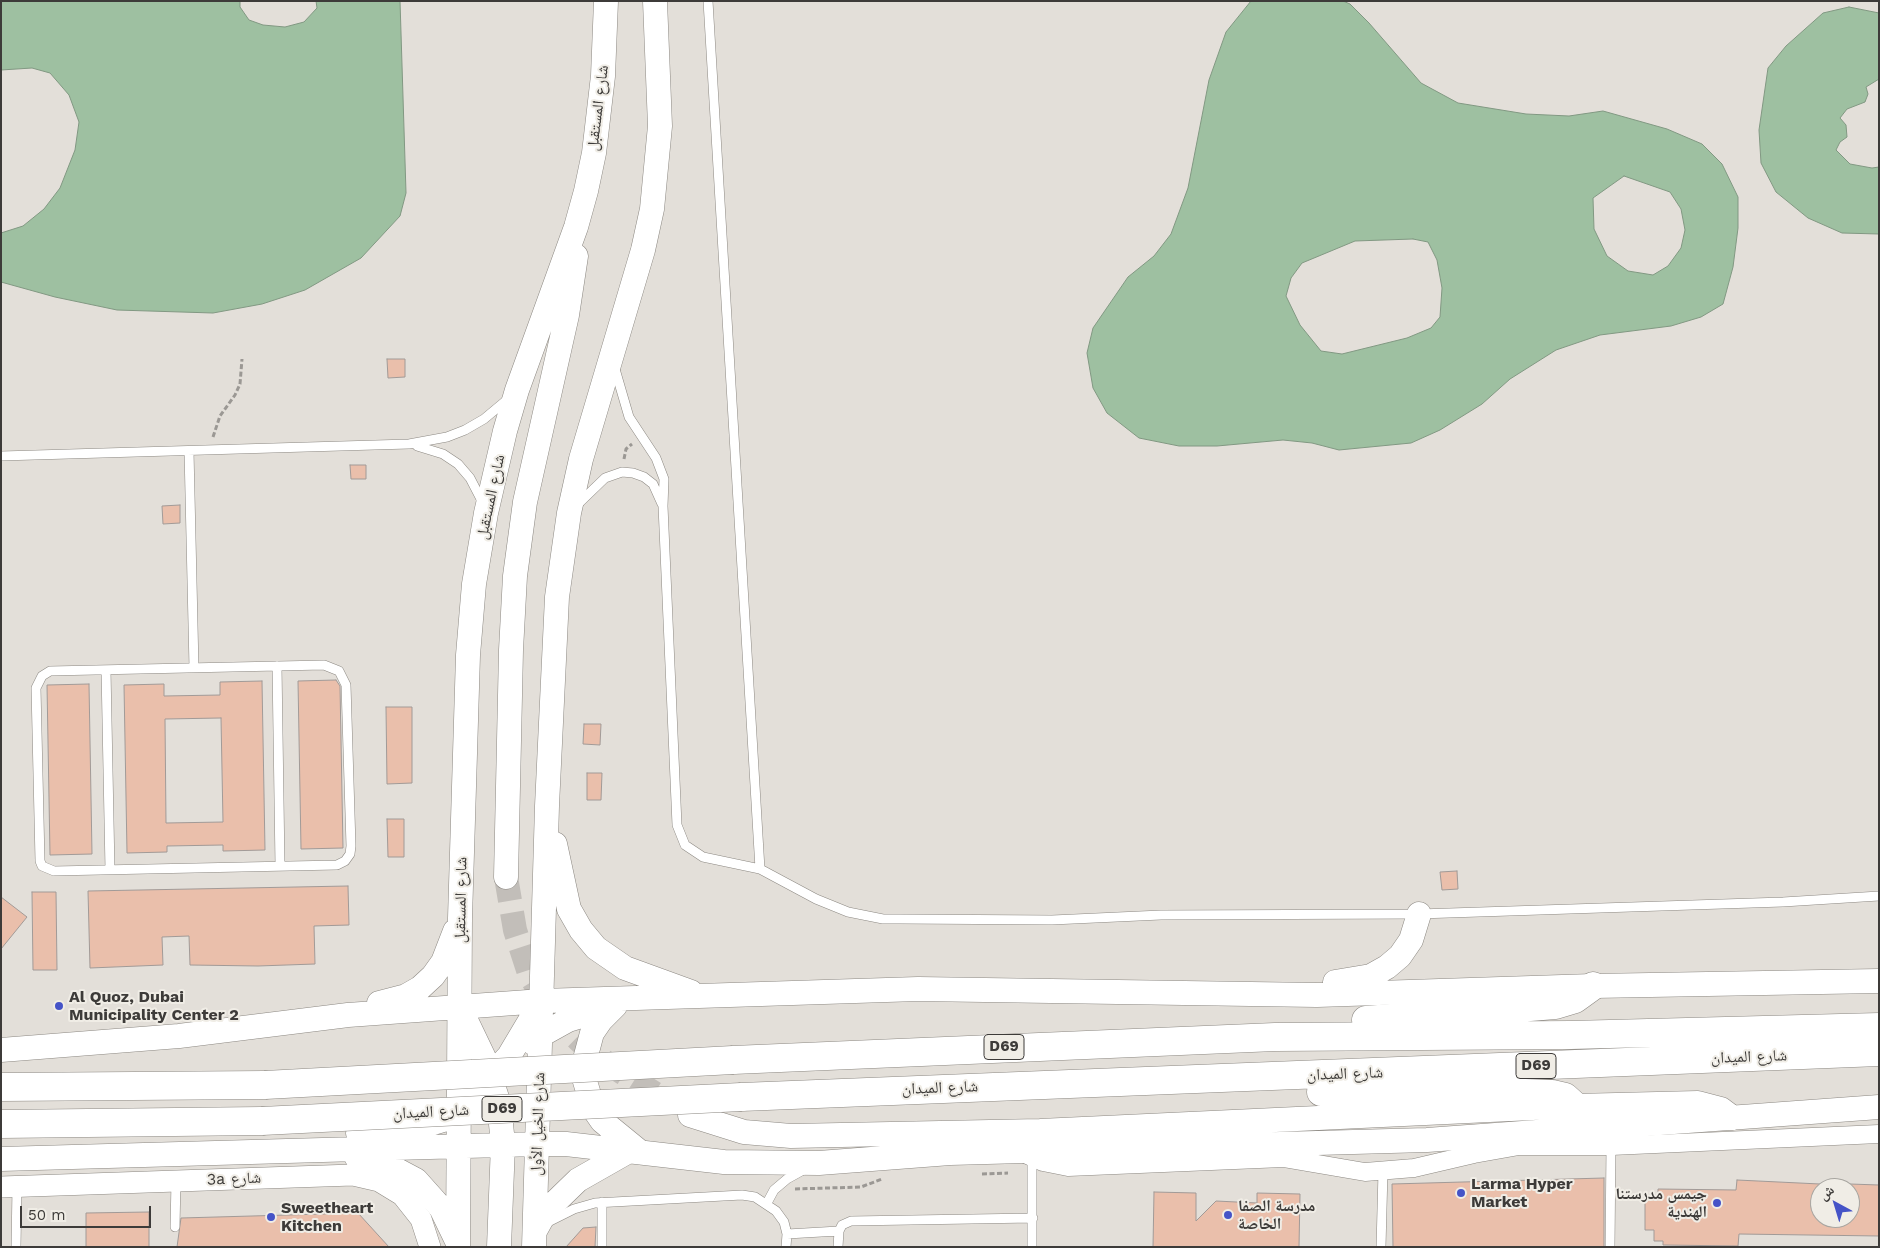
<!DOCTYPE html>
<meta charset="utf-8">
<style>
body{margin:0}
#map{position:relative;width:1880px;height:1248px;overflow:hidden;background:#e3dfd9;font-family:"Work Sans","Noto Naskh Arabic",sans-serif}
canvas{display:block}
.frame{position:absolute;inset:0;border:2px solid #3d3b39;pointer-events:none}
.north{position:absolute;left:1810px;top:1178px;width:50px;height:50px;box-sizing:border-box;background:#f0ede6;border:1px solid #a8a6a1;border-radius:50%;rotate:321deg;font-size:14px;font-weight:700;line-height:20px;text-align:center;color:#3d3b39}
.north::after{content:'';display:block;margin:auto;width:18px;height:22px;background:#4553c7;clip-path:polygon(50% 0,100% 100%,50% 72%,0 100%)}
.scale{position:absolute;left:20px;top:1206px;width:131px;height:22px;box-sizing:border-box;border:2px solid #3d3b39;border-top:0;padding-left:6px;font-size:15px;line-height:18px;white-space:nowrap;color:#3d3b39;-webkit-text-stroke:4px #f0ede6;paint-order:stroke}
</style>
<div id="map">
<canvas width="1880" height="1248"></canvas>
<div class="frame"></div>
<div class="north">ش</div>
<div class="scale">50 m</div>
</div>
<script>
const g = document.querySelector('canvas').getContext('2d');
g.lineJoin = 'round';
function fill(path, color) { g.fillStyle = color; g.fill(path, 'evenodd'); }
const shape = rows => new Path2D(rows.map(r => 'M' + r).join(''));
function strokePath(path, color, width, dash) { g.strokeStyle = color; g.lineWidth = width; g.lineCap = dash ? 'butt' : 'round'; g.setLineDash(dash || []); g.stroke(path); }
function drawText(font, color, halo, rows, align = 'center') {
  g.font = font + ' "Work Sans","Noto Naskh Arabic",sans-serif'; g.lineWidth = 4; g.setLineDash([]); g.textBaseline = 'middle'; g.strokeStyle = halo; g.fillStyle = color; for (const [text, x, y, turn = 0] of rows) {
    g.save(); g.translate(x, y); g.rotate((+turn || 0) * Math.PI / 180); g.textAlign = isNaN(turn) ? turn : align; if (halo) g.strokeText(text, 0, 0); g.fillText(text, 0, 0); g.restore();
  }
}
const water = shape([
 [1,1,240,1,240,7,249,20,263,25,285,27,304,22,317,8,316,1,400,1,406,193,400,216,361,258,305,290,262,304,213,313,117,310,55,297,1,282,1,233,23,226,44,209,60,188,75,150,79,122,69,95,50,73,32,68,1,70,1,1],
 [1251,1,1343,1,1350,4,1369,23,1421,83,1458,103,1526,114,1569,116,1603,111,1667,129,1702,144,1722,164,1738,197,1738,228,1733,267,1723,304,1701,317,1671,326,1600,335,1556,350,1510,379,1482,404,1440,430,1411,443,1339,450,1312,443,1283,440,1217,446,1179,446,1139,438,1107,413,1093,388,1087,353,1093,328,1128,277,1154,256,1171,234,1188,188,1209,80,1226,32,1251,1],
 [1624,176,1670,192,1681,209,1685,230,1681,248,1668,266,1653,275,1628,271,1607,256,1594,229,1593,198,1624,176],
 [1413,239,1428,242,1437,260,1442,288,1440,317,1431,328,1407,338,1342,354,1321,351,1300,325,1286,296,1291,278,1302,263,1355,241,1413,239],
 [1849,7,1879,13,1879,79,1866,87,1868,94,1865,102,1847,109,1840,118,1846,125,1847,137,1840,142,1836,150,1850,164,1872,168,1879,167,1879,234,1842,233,1808,218,1776,192,1761,163,1759,130,1768,68,1786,46,1823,13,1849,7]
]);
const building = shape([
 [387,359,405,359,405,377,388,378,387,359],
 [350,465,366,465,366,479,351,479,350,465],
 [180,505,180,523,163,524,162,506,180,505],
 [336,680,340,686,343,848,301,849,298,681,336,680],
 [262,681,265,850,223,851,223,845,167,846,167,852,127,853,124,685,164,684,164,696,220,695,220,682,262,681],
 [221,718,223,822,166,823,165,719,221,718],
 [89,684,92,854,50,855,47,685,89,684],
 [386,707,412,707,412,783,387,784,386,707],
 [584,724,601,724,600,745,583,744,584,724],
 [587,773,602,773,601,800,587,800,587,773],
 [387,819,404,819,404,857,388,857,387,819],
 [1457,871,1458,889,1442,890,1440,872,1457,871],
 [348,886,349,925,314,926,315,964,258,966,190,965,189,936,162,937,163,965,90,968,88,891,348,886],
 [32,892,56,892,57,970,33,970,32,892],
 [1,897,27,917,1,949,1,897],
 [1604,1178,1604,1247,1393,1247,1392,1184,1604,1178],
 [1737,1180,1820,1184,1820,1218,1850,1218,1850,1184,1879,1185,1879,1236,1739,1234,1738,1246,1663,1245,1663,1241,1654,1241,1654,1230,1645,1230,1645,1195,1658,1195,1658,1189,1736,1190,1737,1180],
 [1154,1192,1196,1193,1196,1221,1216,1201,1257,1203,1257,1193,1300,1194,1299,1247,1153,1247,1154,1192],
 [149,1212,149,1247,86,1247,86,1213,149,1212],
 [358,1213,389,1247,177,1247,181,1218,358,1213],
 [596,1227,595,1247,566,1247,583,1228,596,1227]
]);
const secondaryTunnel = shape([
 [506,877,515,930,530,976,557,1019,593,1054,673,1105]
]);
const path = shape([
 [213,437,220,416,235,395,240,384,242,359],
 [624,459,626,449,632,444],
 [982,1174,1008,1173],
 [795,1189,861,1187,882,1179]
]);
const service = shape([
 [708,1,760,869],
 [615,369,629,417,656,458,664,479,663,506,677,825,685,845,703,857,760,869,816,899,848,912,883,919,900,919,1052,920,1161,915,1419,914,1783,902,1879,896],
 [417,446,443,454,458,464,470,478,483,503],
 [189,451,194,668],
 [1,456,409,444,447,437,465,430,484,419,508,399],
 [577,505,605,478,622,472,633,473,644,477,653,484,662,504],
 [324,665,339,671,346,685,351,846,350,854,345,861,337,865,54,871,42,866,40,861,36,688,42,676,50,671,324,665],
 [277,666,280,866],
 [106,670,110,870],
 [1032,1158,1032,1247],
 [767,1203,774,1190,787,1179,805,1169],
 [548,1222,574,1209,595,1203,742,1195,755,1197,776,1211,784,1222,787,1234,786,1247],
 [175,1227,176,1181],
 [787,1234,839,1231],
 [16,1247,17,1187],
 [602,1247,602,1202],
 [838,1247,839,1231,842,1225,851,1221,1033,1218],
 [1381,1247,1383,1171],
 [1610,1247,1611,1146]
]);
const minor = shape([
 [1021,1152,1043,1162,1068,1167,1283,1158,1365,1172,1414,1168,1474,1154,1519,1146,1611,1146,1879,1134]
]);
const tertiary = shape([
 [1,1187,353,1175,379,1181,402,1195,421,1219,430,1247]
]);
const secondary = shape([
 [555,844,569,909,581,930,596,948,625,968,691,992],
 [506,877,511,650,515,576,525,502,567,315,576,256],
 [1335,982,1371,976,1387,967,1400,956,1411,940,1419,914],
 [379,1003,406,996,420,988,433,976,443,962,455,931],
 [615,1006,601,1020,592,1033,584,1063,584,1078,593,1108,602,1121,640,1152],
 [461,1010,484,1058,499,1104,503,1144,499,1247],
 [533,1043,541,1035,568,1020,610,1007],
 [1,1050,179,1036,348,1015,542,1001,918,989,1317,995,1593,986,1879,981],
 [690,1115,744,1132,791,1136,1040,1131,1575,1106,1698,1103,1721,1109,1733,1118],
 [358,1133,413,1129,443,1120,480,1087,509,1056,540,1004],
 [357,1158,384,1163,416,1180,441,1208,456,1239],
 [1,1159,537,1144,566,1144,724,1162,819,1163,950,1153,1427,1140,1879,1107],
 [535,1231,546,1211,578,1180,629,1151],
 [458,1247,460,918,468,655,474,584,486,513,505,431,517,390,576,227,586,191,594,153,603,76,606,1],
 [534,1247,547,806,557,597,569,513,581,459,643,250,652,209,660,126,655,1]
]);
const primary = shape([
 [1366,1020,1555,1005,1575,999,1593,986],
 [733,1060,1275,1037,1571,1035,1879,1027],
 [1,1087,265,1085],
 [1321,1092,1552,1094,1565,1097,1575,1106],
 [741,1097,1879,1052],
 [1,1124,262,1121]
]);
const primaryBridge = shape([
 [265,1085,733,1060],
 [262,1121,741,1097]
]);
const markers = [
 [59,1006,5,"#4553c7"],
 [1461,1193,5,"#4553c7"],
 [1717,1203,5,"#4553c7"],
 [1228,1215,5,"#4553c7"],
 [271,1217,5,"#4553c7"]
];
const shields = [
 [1004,1047,40],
 [1536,1066,40],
 [502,1109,40]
];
const shieldNames = [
 ["D69",1004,1047],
 ["D69",1536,1066],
 ["D69",502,1109]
];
const streetNames = [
 ["شارع المستقبل",598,108,-83],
 ["شارع المستقبل",491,497,-78],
 ["شارع المستقبل",461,900,-89],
 ["شارع الميدان",1749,1057,-2],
 ["شارع الميدان",1345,1074,-2],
 ["شارع الميدان",940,1088,-2],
 ["شارع الميدان",431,1112,-3],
 ["شارع الخيل الأول",538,1124,-88],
 ["3a شارع",234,1179,-2]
];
const poiNames = [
 ["Al Quoz, Dubai",69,997],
 ["Municipality Center 2",69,1015],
 ["Larma Hyper",1471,1184],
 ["Market",1471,1202],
 ["جيمس مدرستنا",1707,1194,"right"],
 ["الهندية",1707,1212,"right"],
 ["مدرسة الصفا",1238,1206],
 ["الخاصة",1238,1224],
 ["Sweetheart",281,1208],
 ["Kitchen",281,1226]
];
fill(water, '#9ec0a1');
strokePath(water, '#819882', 1);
fill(building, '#eabfab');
strokePath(building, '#a19a97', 1);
strokePath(secondaryTunnel, '#c2beb9', 24, [24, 12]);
strokePath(service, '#8c8882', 10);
strokePath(minor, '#8c8882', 19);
strokePath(tertiary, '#8c8882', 22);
strokePath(secondary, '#8c8882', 25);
strokePath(primary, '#8c8882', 29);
strokePath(path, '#9b9894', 3, [5, 2.5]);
strokePath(service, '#fff', 9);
strokePath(minor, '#fff', 18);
strokePath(tertiary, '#fff', 21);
strokePath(secondary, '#fff', 24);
strokePath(primary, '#fff', 28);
strokePath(primaryBridge, '#8c8882', 29, []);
strokePath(primaryBridge, '#fff', 28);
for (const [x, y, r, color] of markers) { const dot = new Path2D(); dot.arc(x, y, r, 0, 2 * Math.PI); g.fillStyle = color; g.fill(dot); strokePath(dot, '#f0ede6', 2); }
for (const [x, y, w] of shields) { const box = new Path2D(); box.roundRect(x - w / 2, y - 12.5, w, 25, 4); g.fillStyle = '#f0ede6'; g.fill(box); strokePath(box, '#3d3b39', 1); }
drawText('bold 15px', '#3d3b39', null, shieldNames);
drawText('16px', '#3d3b39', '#f0ede6', streetNames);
drawText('bold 16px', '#3d3b39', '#f0ede6', poiNames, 'left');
</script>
